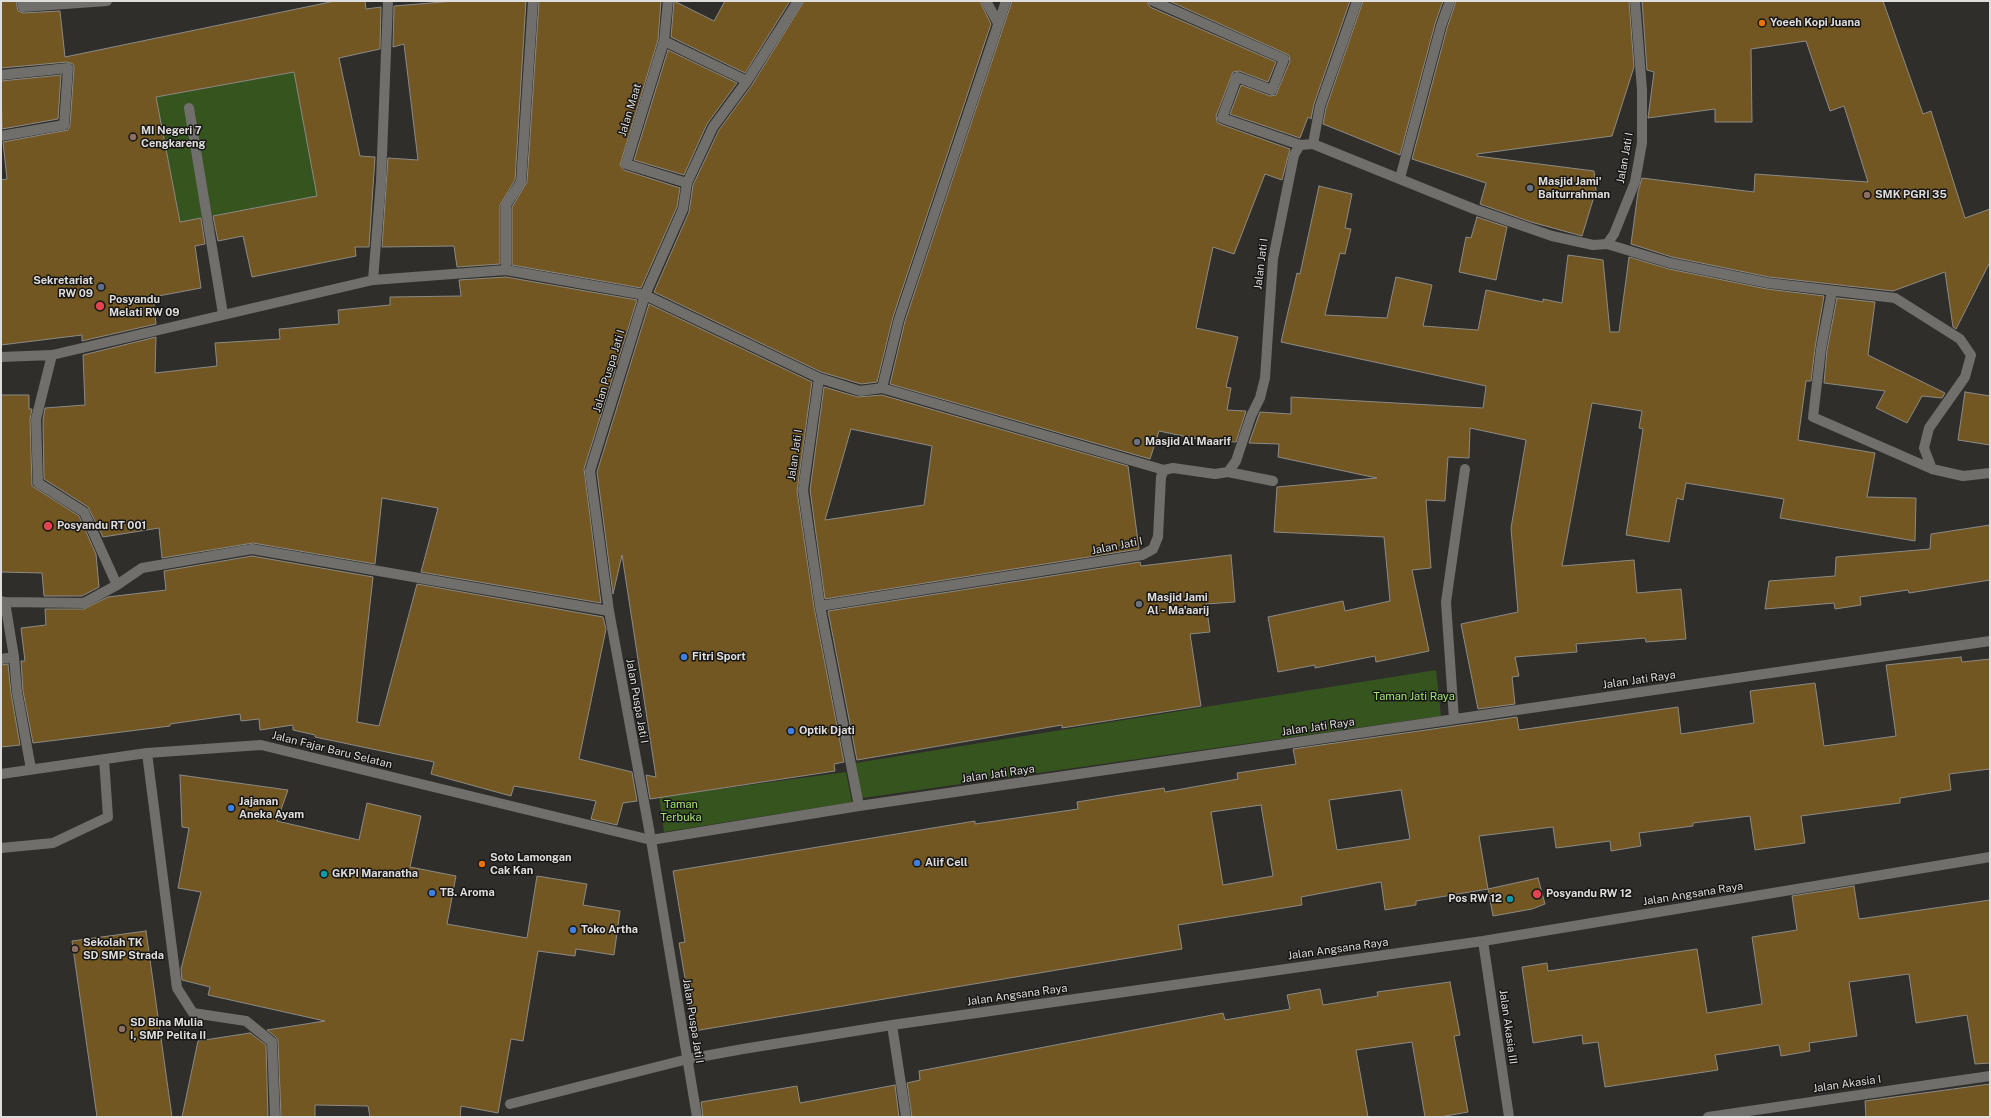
<!DOCTYPE html>
<style>
body{margin:0}
#map{position:relative;width:1991px;height:1118px;overflow:hidden;background:#2f2e2a;font-family:"Public Sans",sans-serif}
canvas{display:block}
.frame{position:absolute;inset:0;border:2px solid #dfdedc;pointer-events:none}
</style>
<div id="map">
<canvas width="1991" height="1118"></canvas>
<div class="frame"></div>
</div>
<script>
const g = document.querySelector('canvas').getContext('2d');
g.lineJoin = 'round';
function fill(path, color) { g.fillStyle = color; g.fill(path, 'evenodd'); }
const shape = rows => new Path2D(rows.map(r => 'M' + r).join(''));
function strokePath(path, color, width, dash) { g.strokeStyle = color; g.lineWidth = width; g.lineCap = dash ? 'butt' : 'round'; g.setLineDash(dash || []); g.stroke(path); }
function drawText(font, color, halo, rows, align = 'center') {
  g.font = font + ' "Public Sans",sans-serif'; g.lineWidth = 3; g.setLineDash([]); g.textBaseline = 'middle'; g.strokeStyle = halo; g.fillStyle = color; for (const [text, x, y, turn = 0] of rows) {
    g.save(); g.translate(x, y); g.rotate((+turn || 0) * Math.PI / 180); g.textAlign = isNaN(turn) ? turn : align; if (halo) g.strokeText(text, 0, 0); g.fillText(text, 0, 0); g.restore();
  }
}
const green = shape([
 [294,72,317,196,180,222,156,97],
 [1436,670,1441,716,862,798,855,763],
 [846,772,852,802,664,832,659,797]
]);
const building = shape([
 [1,1,16,1,18,11,23,13,60,11,65,57,335,1,365,1,366,9,381,7,380,49,339,58,360,156,375,157,369,247,355,247,356,256,252,277,243,236,218,241,213,216,317,196,294,72,156,97,180,222,201,218,205,244,195,246,201,288,153,297,156,324,82,341,82,335,1,345,1,180,7,179,3,142,68,130,70,125,74,68,73,64,67,62,1,68,1,1],
 [455,1,526,1,515,180,500,205,500,264,457,267,454,246,382,247,388,158,418,160,404,44,393,47,394,6,455,1],
 [539,1,661,1,658,40,620,165,624,170,680,188,677,207,641,288,512,265,512,207,527,182,539,1],
 [674,1,714,21,725,1,790,1,745,73,671,37,674,1],
 [804,1,980,1,991,24,893,317,877,382,861,384,821,372,654,292,689,212,693,185,719,130,752,85,804,1],
 [1012,1,1147,1,1150,7,1276,62,1268,82,1239,71,1233,72,1216,116,1217,122,1220,124,1290,149,1282,180,1265,174,1234,254,1213,247,1196,328,1238,337,1226,387,1231,388,1227,410,1246,411,1236,442,1221,441,1221,444,1159,431,1150,459,890,384,905,321,1012,1],
 [1169,1,1350,1,1314,104,1311,119,1308,117,1300,138,1230,114,1241,85,1270,96,1276,95,1290,61,1289,55,1169,1],
 [1363,1,1443,1,1435,24,1400,155,1323,124,1326,108,1363,1],
 [1456,1,1629,1,1634,67,1612,136,1477,154,1477,156,1594,171,1596,190,1582,236,1531,222,1480,204,1486,183,1412,159,1447,28,1456,1],
 [1642,1,1883,1,1923,114,1931,111,1965,218,1990,209,1990,262,1956,329,1953,327,1945,272,1893,291,1769,277,1672,257,1631,244,1638,192,1642,178,1754,192,1755,174,1868,182,1844,106,1830,111,1806,41,1751,49,1752,122,1715,122,1715,109,1648,118,1654,72,1647,70,1642,1],
 [668,50,737,83,707,124,684,175,634,160,668,50],
 [61,75,58,119,2,129,1,81,61,75],
 [1319,186,1352,194,1345,228,1351,229,1345,254,1340,253,1325,315,1387,318,1396,277,1432,285,1423,326,1478,330,1486,290,1543,302,1543,299,1562,303,1568,255,1603,260,1610,332,1619,332,1629,257,1669,269,1767,289,1824,296,1815,348,1811,381,1806,381,1798,440,1875,453,1867,497,1916,498,1915,541,1780,518,1784,499,1686,483,1683,500,1677,498,1669,542,1626,535,1643,429,1639,428,1642,411,1592,403,1562,566,1634,560,1637,593,1681,589,1686,639,1646,642,1645,638,1576,644,1577,652,1515,657,1519,676,1512,677,1515,704,1478,709,1461,624,1518,612,1511,528,1526,440,1470,428,1469,458,1448,457,1445,501,1426,500,1431,568,1412,570,1429,651,1376,662,1375,656,1315,668,1315,665,1278,672,1268,617,1343,601,1345,611,1390,601,1384,537,1274,532,1277,487,1377,478,1278,457,1279,444,1249,443,1260,412,1291,414,1291,397,1483,408,1486,386,1281,342,1297,273,1300,274,1319,186],
 [1477,217,1507,227,1496,280,1459,272,1466,237,1471,238,1477,217],
 [506,277,637,300,584,469,601,603,421,572,438,508,382,498,375,564,253,543,162,558,159,528,103,537,88,507,44,479,43,420,45,408,85,405,83,355,156,337,155,373,217,366,215,343,280,339,279,329,339,324,338,310,390,305,390,297,461,296,459,280,506,277],
 [1837,298,1875,302,1868,355,1945,393,1942,398,1922,396,1907,423,1876,408,1885,391,1824,383,1827,350,1837,298],
 [649,304,812,382,797,491,814,607,844,762,834,764,835,771,650,799,646,775,656,777,622,555,613,594,597,472,649,304],
 [824,387,858,397,882,395,1128,466,1139,549,825,599,810,490,824,387],
 [851,429,932,446,924,505,825,520,851,429],
 [1965,392,1990,396,1990,445,1958,440,1965,392],
 [1,395,29,395,29,409,32,409,30,419,32,486,79,516,96,554,99,587,82,596,44,596,42,573,1,572,1,395],
 [1990,525,1990,580,1909,593,1908,590,1860,597,1861,605,1835,609,1834,603,1765,609,1769,581,1835,576,1836,557,1930,549,1931,534,1990,525],
 [1231,555,1235,602,1206,604,1210,632,1190,634,1201,706,1062,728,1062,725,857,760,828,611,1140,562,1141,566,1231,555],
 [252,556,373,577,357,722,379,726,417,584,603,617,606,629,579,759,632,772,637,801,623,803,617,825,591,819,596,801,514,786,511,796,431,774,434,762,315,737,315,735,293,730,293,725,260,730,259,719,241,721,240,714,170,724,170,726,33,743,23,691,21,661,25,661,21,628,46,625,45,609,84,609,108,597,166,590,164,571,252,556],
 [1961,657,1962,662,1990,659,1990,769,1949,774,1951,790,1900,798,1900,803,1801,816,1805,843,1755,850,1750,816,1693,823,1693,826,1639,833,1641,846,1611,851,1610,841,1556,848,1553,827,1479,836,1488,889,1416,901,1416,905,1385,910,1381,882,1301,897,1302,905,1178,925,1182,949,694,1031,679,943,685,942,673,871,975,821,975,824,1078,809,1077,802,1164,788,1165,792,1238,779,1237,773,1296,764,1293,749,1517,717,1519,730,1678,707,1681,734,1754,723,1750,691,1815,683,1824,746,1896,736,1886,665,1961,657],
 [1401,790,1410,839,1337,850,1329,800,1401,790],
 [1261,805,1273,876,1223,885,1211,812,1261,805],
 [8,664,11,693,20,745,1,747,1,665,8,664],
 [180,775,288,790,277,821,359,840,367,803,421,816,410,867,456,876,447,924,527,938,537,876,587,884,583,905,620,911,614,955,576,949,575,956,538,951,523,1041,511,1039,498,1113,461,1106,460,1117,370,1117,368,1106,315,1105,315,1117,281,1117,278,1041,276,1037,267,1030,325,1021,208,995,210,987,182,980,181,969,201,892,178,888,189,828,182,827,180,775],
 [1538,878,1545,904,1532,909,1493,916,1488,889,1538,878],
 [1854,886,1859,919,1990,900,1990,1063,1975,1064,1967,1015,1916,1023,1909,974,1849,982,1857,1036,1809,1043,1810,1051,1781,1056,1779,1045,1715,1055,1718,1070,1605,1087,1598,1042,1583,1044,1582,1035,1533,1043,1522,967,1547,963,1548,971,1697,949,1707,1013,1762,1004,1752,937,1797,930,1792,896,1854,886],
 [146,931,172,1117,97,1117,72,941,146,931],
 [1450,982,1460,1035,1454,1036,1468,1112,1440,1117,1425,1117,1412,1042,1356,1050,1368,1117,912,1117,907,1083,920,1080,919,1071,1223,1013,1225,1020,1290,1009,1287,995,1320,989,1323,1005,1378,996,1377,992,1450,982],
 [250,1033,266,1045,268,1117,182,1117,198,1041,250,1033],
 [1990,1084,1990,1117,1866,1117,1865,1101,1990,1084],
 [895,1085,899,1117,703,1117,701,1102,797,1086,800,1103,895,1085]
]);
const minor = shape([
 [22,1,23,7,107,1],
 [668,1,664,41,626,164,687,183,683,209,645,295,590,471,609,611,651,840,697,1117],
 [986,1,998,23],
 [1153,1,1284,59,1272,90,1237,77,1222,118,1300,145],
 [664,41,747,81],
 [1,75,68,68,64,125,1,136],
 [189,108,223,314],
 [1313,144,1320,106,1357,1],
 [1400,178,1441,26,1450,1],
 [687,183,713,127,747,81,798,1],
 [1607,244,1670,263,1768,283,1895,298,1960,339,1971,355,1965,377,1929,428,1924,448,1932,469,1963,476,1990,473],
 [506,270,506,205,521,182,533,1],
 [373,280,381,181,388,1],
 [1832,291,1821,349,1813,417,1932,469],
 [1,357,52,355,373,280,506,270,645,295,819,378],
 [882,388,899,319,1006,1],
 [1228,472,1273,481],
 [117,585,142,568,252,549,609,611],
 [1,601,5,602,14,657,17,692,31,769],
 [5,602,84,603,117,585,84,512,38,483,36,419,52,355],
 [820,606,803,490,819,378,860,391,882,388,1164,470],
 [1,659,14,657],
 [1454,719,1446,602,1465,469],
 [147,753,177,988,193,1013,246,1021,272,1042,275,1117],
 [1,774,147,753,261,745,651,840,859,806,1990,641],
 [859,806,820,606,1142,555,1153,549,1158,537,1161,477,1164,470,1173,468,1215,474,1228,472,1236,461,1251,416,1260,398,1265,378,1273,259,1294,155,1300,145,1313,144,1474,209,1552,236,1593,245,1607,244,1614,234,1635,182,1642,143,1642,90,1635,1],
 [1,848,53,843,108,817,104,759],
 [1483,941,1509,1117],
 [892,1025,906,1117],
 [510,1104,688,1059,743,1049,892,1025,1483,941,1990,857],
 [1708,1117,1990,1076]
]);
const markers = [
 [1762,23,4,"#e8710a"],
 [133,137,4,"#8d6e63"],
 [1530,188,4,"#6b7280"],
 [1867,195,4,"#8d6e63"],
 [101,287,4,"#5c6f8a"],
 [100,306,5,"#e0444e"],
 [1137,442,4,"#6b7280"],
 [48,526,5,"#e0444e"],
 [1139,604,4,"#6b7280"],
 [684,657,4,"#3f7fe0"],
 [791,731,4,"#3f7fe0"],
 [231,808,4,"#3f7fe0"],
 [917,863,4,"#3f7fe0"],
 [482,864,4,"#e8710a"],
 [324,874,4,"#0f9aa8"],
 [432,893,4,"#3f7fe0"],
 [1537,894,5,"#e0444e"],
 [1510,899,4,"#0f9aa8"],
 [573,930,4,"#3f7fe0"],
 [75,949,4,"#8d6e63"],
 [122,1029,4,"#8d6e63"]
];
const poiNames = [
 ["Yoeeh Kopi Juana",1770,23],
 ["MI Negeri 7",141,131],
 ["Cengkareng",141,144],
 ["Masjid Jami'",1538,182],
 ["Baiturrahman",1538,195],
 ["SMK PGRI 35",1875,195],
 ["Sekretariat",93,281,"right"],
 ["RW 09",93,294,"right"],
 ["Posyandu",109,300],
 ["Melati RW 09",109,313],
 ["Masjid Al Maarif",1145,442],
 ["Posyandu RT 001",57,526],
 ["Masjid Jami",1147,598],
 ["Al - Ma'aarij",1147,611],
 ["Fitri Sport",692,657],
 ["Optik Djati",799,731],
 ["Jajanan",239,802],
 ["Aneka Ayam",239,815],
 ["Soto Lamongan",490,858],
 ["Cak Kan",490,871],
 ["Alif Cell",925,863],
 ["GKPI Maranatha",332,874],
 ["TB. Aroma",440,893],
 ["Posyandu RW 12",1546,894],
 ["Pos RW 12",1502,899,"right"],
 ["Toko Artha",581,930],
 ["Sekolah TK",83,943],
 ["SD SMP Strada",83,956],
 ["SD Bina Mulia",130,1023],
 ["I, SMP Pelita II",130,1036]
];
const streetNames = [
 ["Jalan Maat",630,110,-73],
 ["Jalan Jati I",1625,158,-80],
 ["Jalan Jati I",1261,264,-83],
 ["Jalan Puspa Jati I",609,371,-73],
 ["Jalan Jati I",795,455,-82],
 ["Jalan Jati I",1117,546,-11],
 ["Jalan Jati Raya",1639,680,-8],
 ["Jalan Puspa Jati I",637,701,80],
 ["Jalan Jati Raya",1318,727,-8],
 ["Jalan Fajar Baru Selatan",332,750,14],
 ["Jalan Jati Raya",998,774,-8],
 ["Jalan Angsana Raya",1693,894,-9],
 ["Jalan Angsana Raya",1338,949,-8],
 ["Jalan Angsana Raya",1017,995,-8],
 ["Jalan Puspa Jati I",693,1021,81],
 ["Jalan Akasia III",1508,1027,82],
 ["Jalan Akasia I",1847,1084,-8]
];
const parkNames = [
 ["Taman Jati Raya",1414,697],
 ["Taman",681,805],
 ["Terbuka",681,818]
];
fill(green, '#35541e');
fill(building, '#735723');
strokePath(building, '#8c8a86', 1);
strokePath(minor, '#706f6b', 10);
for (const [x, y, r, color] of markers) { const dot = new Path2D(); dot.arc(x, y, r, 0, 2 * Math.PI); g.fillStyle = color; g.fill(dot); strokePath(dot, '#171615', 1.5); }
drawText('bold 11px', '#dfdedc', '#171615', poiNames, 'left');
drawText('11px', '#dfdedc', '#171615', streetNames);
drawText('11px', '#a2e473', '#171615', parkNames);
</script>
